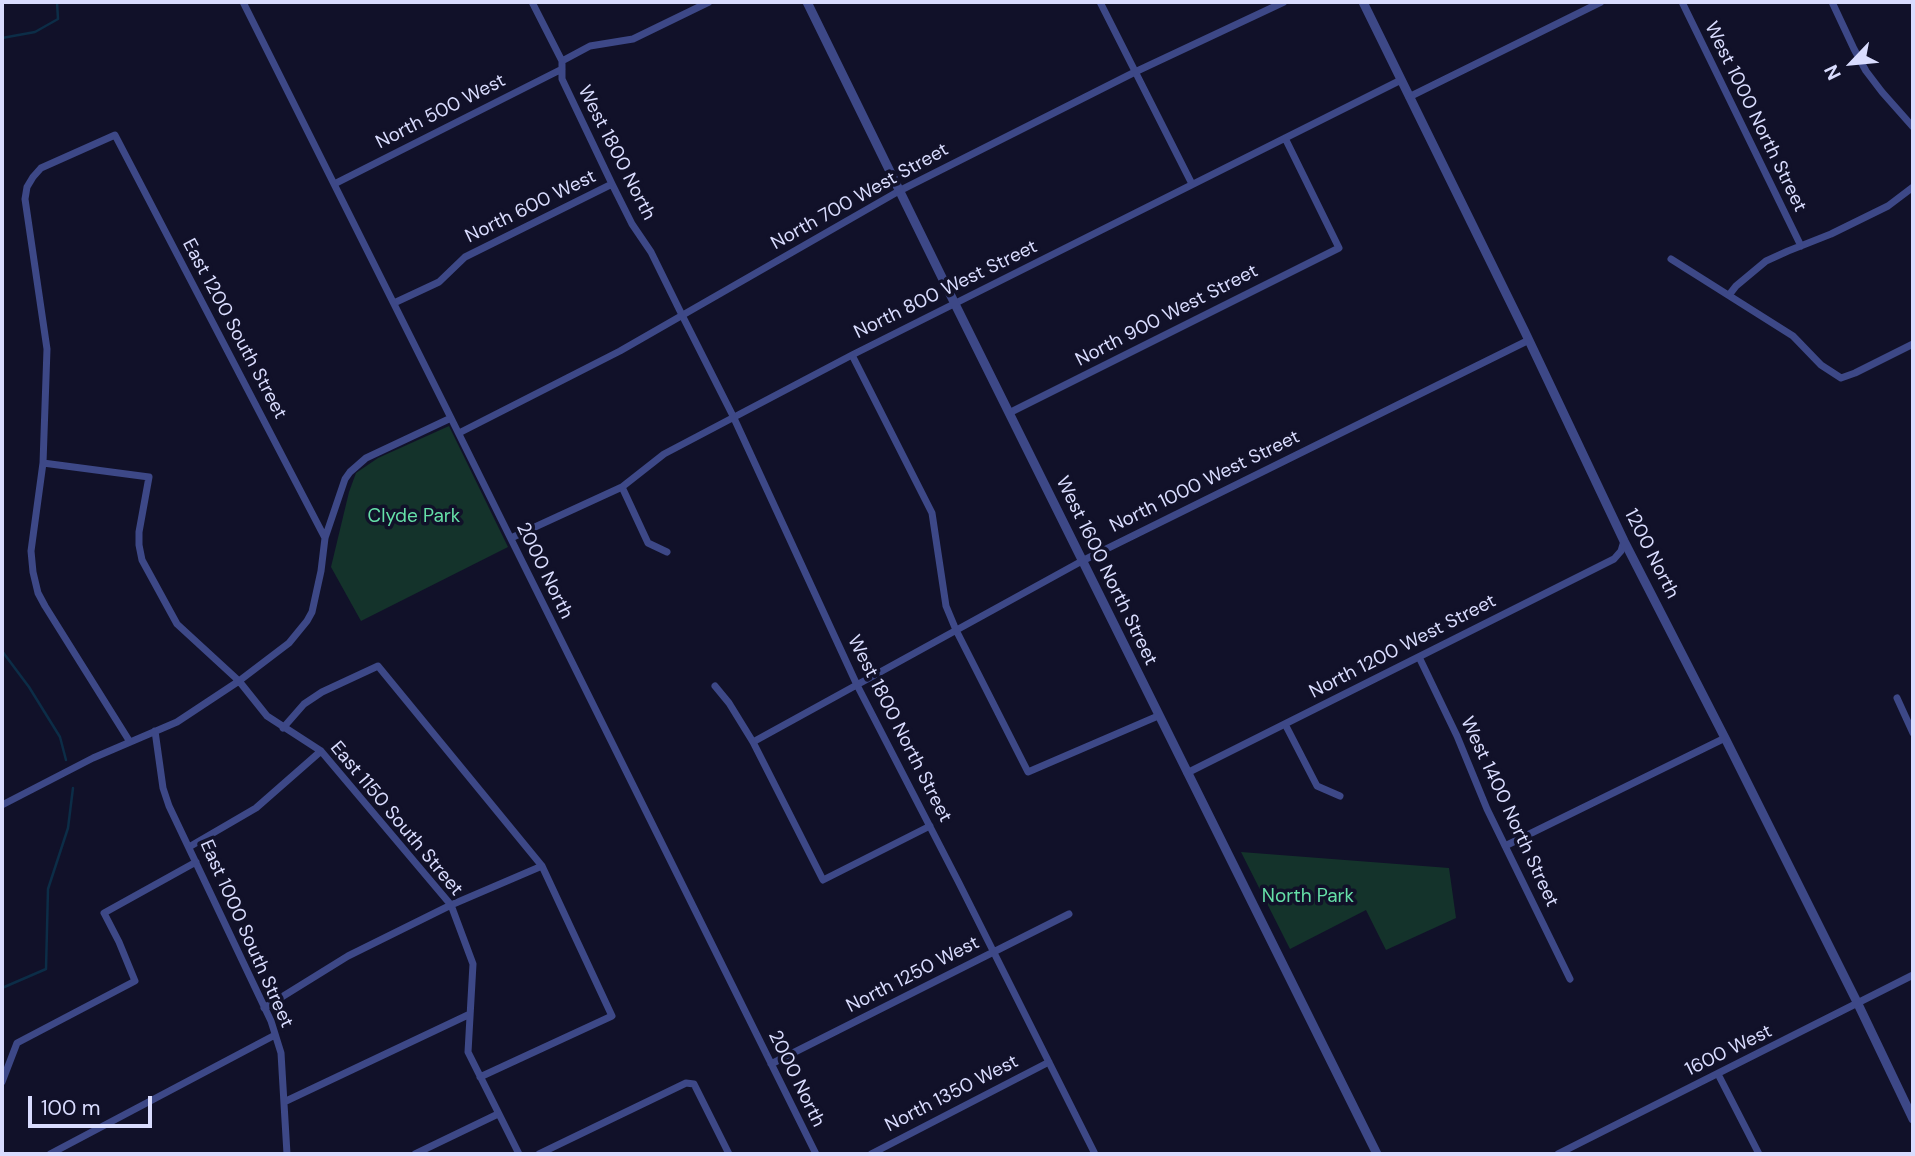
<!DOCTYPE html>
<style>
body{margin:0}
#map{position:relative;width:1915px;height:1156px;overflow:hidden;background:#111129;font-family:"DM Sans",sans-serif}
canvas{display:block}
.frame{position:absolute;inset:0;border:4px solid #d9dcfe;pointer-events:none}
.north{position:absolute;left:1817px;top:28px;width:70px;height:70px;-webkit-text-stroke:5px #111129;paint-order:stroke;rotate:244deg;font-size:19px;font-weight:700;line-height:28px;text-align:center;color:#d9dcfe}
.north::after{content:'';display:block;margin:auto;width:24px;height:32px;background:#d9dcfe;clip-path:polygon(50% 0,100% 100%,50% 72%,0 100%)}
.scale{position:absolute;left:28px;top:1096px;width:124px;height:32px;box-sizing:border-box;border:4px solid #d9dcfe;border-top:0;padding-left:9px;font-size:21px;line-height:24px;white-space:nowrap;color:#d9dcfe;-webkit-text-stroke:5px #111129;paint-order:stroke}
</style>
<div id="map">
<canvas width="1915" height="1156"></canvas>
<div class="frame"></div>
<div class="north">N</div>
<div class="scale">100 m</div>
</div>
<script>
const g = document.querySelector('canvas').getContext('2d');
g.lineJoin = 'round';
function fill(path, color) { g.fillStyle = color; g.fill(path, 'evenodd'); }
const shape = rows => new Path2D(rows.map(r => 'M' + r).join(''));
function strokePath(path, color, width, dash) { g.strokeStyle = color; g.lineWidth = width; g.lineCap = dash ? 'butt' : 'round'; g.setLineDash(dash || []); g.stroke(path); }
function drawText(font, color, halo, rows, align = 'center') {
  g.font = font + ' "DM Sans",sans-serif'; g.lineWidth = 7; g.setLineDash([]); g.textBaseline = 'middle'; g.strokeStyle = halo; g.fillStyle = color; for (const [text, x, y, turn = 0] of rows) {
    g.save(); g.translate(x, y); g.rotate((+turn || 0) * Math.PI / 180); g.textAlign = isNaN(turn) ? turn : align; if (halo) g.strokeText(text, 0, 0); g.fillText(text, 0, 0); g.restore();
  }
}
const green = shape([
 [449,426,508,547,361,621,331,567,349,492,356,473,378,458],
 [1241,852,1449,868,1456,918,1386,950,1366,910,1290,949]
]);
const stream = shape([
 [2,38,35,32,58,19,57,2],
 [2,651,29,687,60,737,66,760],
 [2,988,46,969,48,889,68,828,73,788]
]);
const minor = shape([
 [243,2,447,410,816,1154],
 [532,2,562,61,562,79,612,184,632,224,651,252,682,315,733,416,857,685,959,883,1095,1154],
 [1100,2,1192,184],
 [1682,2,1801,246],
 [1832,2,1854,49,1866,71,1882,92,1913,127],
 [562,61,590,46,633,39,709,2],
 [1409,97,1601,2],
 [334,184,562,69],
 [1671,259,1793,336,1821,365,1841,378,1855,373,1913,344],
 [1729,295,1736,286,1766,261,1788,251,1831,234,1888,206,1913,187],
 [394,303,439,282,465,257,612,184],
 [852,355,932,513,946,606,956,630,1028,772,1158,716],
 [1009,413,1339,248,1285,138],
 [459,433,620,351,899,191,1135,72,1284,2],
 [43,463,149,477,139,532,139,545,142,560,177,624,239,681,267,716,321,751,451,905,473,964,468,1052,519,1154],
 [622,487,648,543,667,552],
 [511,538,622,487,664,454,852,355,1401,80],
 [1419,657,1457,736,1487,809,1570,979],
 [715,686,729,703,753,742,823,880,930,826],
 [1897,698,1913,733],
 [1285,724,1317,786,1340,796],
 [283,728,304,704,322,692,378,666,542,866,612,1016,480,1077],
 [155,731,163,788,169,806,271,1021,281,1053,287,1154],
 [130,742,45,606,38,593,33,572,31,551,43,463,47,349,25,199,27,187,33,177,41,168,115,135,325,538],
 [753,742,1082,561,1529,340],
 [1187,773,1614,559,1621,551,1624,541],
 [2,805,93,758,177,722,239,681,289,643,307,621,312,612,321,571,325,538,345,479,350,472,366,458,451,418],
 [1505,846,1725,738],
 [189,847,256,808,321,751],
 [264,1008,348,956,451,905,542,866],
 [771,1064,1069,914],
 [1718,1074,1759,1154],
 [2,1082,17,1043,135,981,119,942,104,913,196,862],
 [284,1102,470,1014],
 [50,1154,275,1035],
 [415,1154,498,1114],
 [539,1154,686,1083,694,1084,729,1154],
 [871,1154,1049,1062],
 [1558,1154,1913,975]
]);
const tertiary = shape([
 [807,2,955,304,1377,1154],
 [1363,2,1525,332,1624,541,1725,738,1858,1004,1913,1119]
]);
const streetNames = [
 ["North 500 West",441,112,-27],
 ["West 1000 North Street",1755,117,64],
 ["West 1800 North",616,153,63],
 ["North 700 West Street",860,197,-29],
 ["North 600 West",531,207,-26],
 ["North 800 West Street",946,290,-26],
 ["North 900 West Street",1167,316,-27],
 ["East 1200 South Street",234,329,62],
 ["North 1000 West Street",1205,482,-26],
 ["1200 North",1651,554,63],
 ["2000 North",544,571,64],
 ["West 1600 North Street",1106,571,64],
 ["North 1200 West Street",1403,647,-27],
 ["West 1800 North Street",899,729,63],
 ["West 1400 North Street",1509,812,65],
 ["East 1150 South Street",396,819,50],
 ["East 1000 South Street",246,934,66],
 ["North 1250 West",913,975,-27],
 ["1600 West",1729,1051,-26],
 ["2000 North",796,1079,64],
 ["North 1350 West",952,1094,-27]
];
const parkNames = [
 ["Clyde Park",414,517],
 ["North Park",1308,897]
];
fill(green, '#14332b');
strokePath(stream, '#0c2d47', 2.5);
strokePath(minor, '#3d4887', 7);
strokePath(tertiary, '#3d4887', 9);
drawText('19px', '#d9dcfe', '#111129', streetNames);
drawText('19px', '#65dfa8', '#111129', parkNames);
</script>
